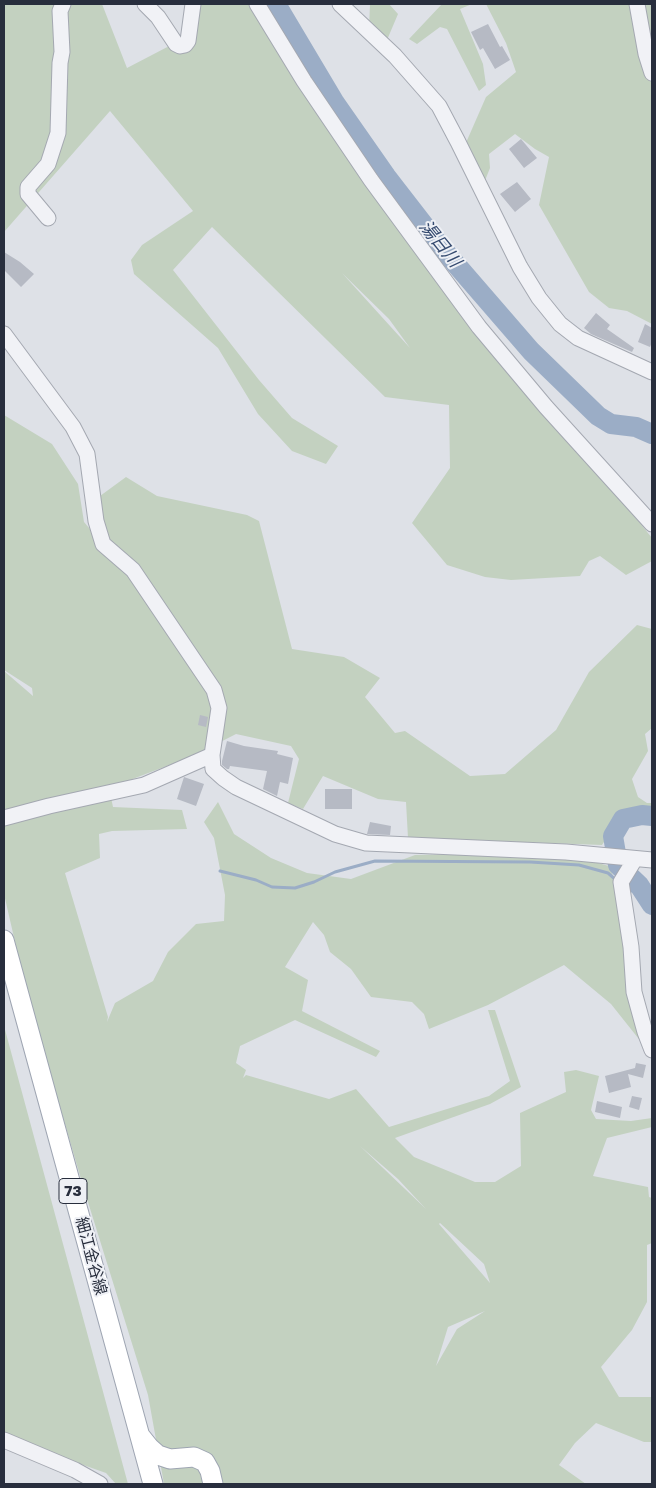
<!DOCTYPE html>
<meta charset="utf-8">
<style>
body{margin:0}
#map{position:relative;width:656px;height:1488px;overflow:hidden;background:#dee1e7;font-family:"Golos Text",sans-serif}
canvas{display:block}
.frame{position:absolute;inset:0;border:5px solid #282e3d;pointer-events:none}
</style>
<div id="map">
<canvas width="656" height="1488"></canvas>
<div class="frame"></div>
</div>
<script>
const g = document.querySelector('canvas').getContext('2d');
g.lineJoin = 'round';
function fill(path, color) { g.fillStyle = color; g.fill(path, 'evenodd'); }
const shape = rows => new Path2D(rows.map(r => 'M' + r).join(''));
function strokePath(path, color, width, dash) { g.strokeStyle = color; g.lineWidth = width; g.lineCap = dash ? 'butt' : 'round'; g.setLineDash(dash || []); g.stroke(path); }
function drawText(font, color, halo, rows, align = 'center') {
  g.font = font + ' "Golos Text","Noto Sans JP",sans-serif'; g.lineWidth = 4; g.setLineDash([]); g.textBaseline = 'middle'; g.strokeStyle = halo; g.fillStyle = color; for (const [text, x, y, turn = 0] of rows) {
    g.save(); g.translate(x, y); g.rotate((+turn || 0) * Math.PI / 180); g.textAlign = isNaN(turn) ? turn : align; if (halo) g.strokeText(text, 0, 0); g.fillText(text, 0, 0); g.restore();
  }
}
const green = shape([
 [4,4,102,4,127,68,175,43,184,40,195,4,249,4,348,156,408,240,549,422,595,467,652,538,652,561,626,575,600,556,589,561,580,576,511,580,485,577,447,565,412,523,450,468,449,405,385,397,212,227,173,270,259,380,292,418,338,446,326,464,292,451,258,414,218,348,134,274,131,260,142,245,193,211,110,111,4,232],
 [342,273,389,319,410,348],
 [370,4,389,4,398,14,387,40,369,29],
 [442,4,472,4,460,9,483,64,486,85,479,91,447,29,440,27,417,44,409,39],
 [486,4,652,4,652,324,627,311,609,308,589,292,539,205,549,157,535,149,515,134,489,154,490,168,484,183,465,145,486,97,516,72,506,43],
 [4,415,52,444,78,484,84,522,95,535,100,496,126,477,157,496,247,515,259,521,292,649,344,657,380,678,365,697,395,733,405,731,470,776,505,774,556,730,589,672,637,625,652,629,652,728,645,734,648,751,632,779,638,797,647,803,652,803,652,812,620,818,602,845,408,838,406,802,378,799,323,776,303,809,288,803,299,759,291,746,236,734,193,756,109,788,113,807,182,810,187,829,112,831,99,834,100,858,65,873,108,1017,107,1022,115,1003,153,981,168,952,196,924,224,921,225,895,214,838,204,822,218,802,234,834,271,858,307,873,351,879,415,855,558,852,609,866,623,900,642,1043,611,1004,564,965,488,1005,429,1029,424,1014,412,1002,371,997,351,969,330,952,324,935,313,922,285,967,308,980,302,1011,380,1051,376,1057,295,1020,240,1046,236,1063,246,1070,243,1078,246,1075,329,1099,356,1089,389,1127,489,1096,510,1081,488,1010,495,1010,521,1087,490,1104,395,1138,414,1157,475,1182,495,1182,521,1166,520,1113,566,1092,564,1072,576,1070,599,1076,591,1110,596,1119,631,1121,652,1118,652,1127,607,1138,593,1176,648,1187,649,1197,652,1198,652,1243,647,1245,647,1302,632,1330,601,1367,619,1397,652,1397,652,1442,644,1442,596,1423,575,1443,559,1465,586,1484,164,1484,148,1395,83,1186,27,994,4,894,4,671,33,696,32,688,4,670],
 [360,1146,398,1179,426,1209],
 [440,1223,484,1264,490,1283,439,1224],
 [485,1311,457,1329,436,1366,448,1327],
 [4,1026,128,1484,116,1484,106,1473,4,1437]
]);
const stream = shape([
 [220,871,256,880,272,887,295,888,314,882,335,872,375,861,530,862,579,865,608,873,616,880],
 [627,888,631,891,639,885]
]);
const river = shape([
 [276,4,335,103,386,176,441,247,531,351,598,416,611,424,636,427,652,434],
 [652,816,642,815,623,819,613,836,618,865,639,885,652,905]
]);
const building = shape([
 [488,24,500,47,502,46,510,60,495,69,483,48,480,50,471,32],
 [521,139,537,158,524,168,509,149],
 [517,182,531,199,515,212,500,194],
 [4,252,20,262,34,274,21,287,4,270],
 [596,313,610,325,607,329,634,348,632,352,591,334,584,328],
 [645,324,652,328,652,342,650,347,638,342],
 [200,715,208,717,206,727,198,725],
 [227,741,244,746,278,751,277,754,293,758,288,784,280,782,277,796,263,789,267,771,230,766,229,769,227,769,222,765,222,761],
 [184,777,204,784,196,806,177,799],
 [325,789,352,789,352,809,325,809],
 [370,822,391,826,390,835,367,834],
 [636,1063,646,1065,643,1078,628,1074,631,1087,609,1093,605,1076,635,1068],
 [632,1096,642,1098,639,1110,629,1107],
 [597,1101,622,1107,620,1118,595,1112]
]);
const minor = shape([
 [145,4,158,17,176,44,180,46,185,45,188,41,193,4],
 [257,4,304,81,371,180,479,327,546,407,652,524],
 [340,4,395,56,439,106,458,142,520,267,539,298,560,324,578,338,652,372],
 [637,4,646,54,652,73],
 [48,218,28,194,28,187,48,164,58,133,60,63,62,52,60,11,63,4],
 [4,334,73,427,87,454,96,521,103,544,133,570,214,690,219,708,212,755,213,769,223,778,236,787,335,834,366,843,566,852,652,860],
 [4,818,49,806,144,785,212,755],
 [635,859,621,882,631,947,634,992,645,1032,652,1050],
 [4,1440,75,1470,100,1484]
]);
const major = shape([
 [4,940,153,1484],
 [141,1437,149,1447,158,1455,170,1459,194,1457,205,1462,210,1471,213,1484]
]);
const shields = [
 [73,1191,28]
];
const shieldNames = [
 ["73",73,1191]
];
const streetNames = [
 ["細江金谷線",91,1256,75]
];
const waterNames = [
 ["湯日川",440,244,51]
];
fill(green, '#c3d1c0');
strokePath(stream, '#9badc6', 3);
strokePath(river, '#9badc6', 20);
fill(building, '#b6bac4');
strokePath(minor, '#a4a8b1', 17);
strokePath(major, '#9ea5b2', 21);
strokePath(minor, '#f1f2f6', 15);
strokePath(major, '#fff', 19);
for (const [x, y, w] of shields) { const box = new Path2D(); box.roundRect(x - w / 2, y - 12.5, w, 25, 4); g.fillStyle = '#eef0f5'; g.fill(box); strokePath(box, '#282e3d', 1); }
drawText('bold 15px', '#282e3d', null, shieldNames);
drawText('16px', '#282e3d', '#eef0f5', streetNames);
drawText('italic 18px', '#354a6f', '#eef0f5', waterNames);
</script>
